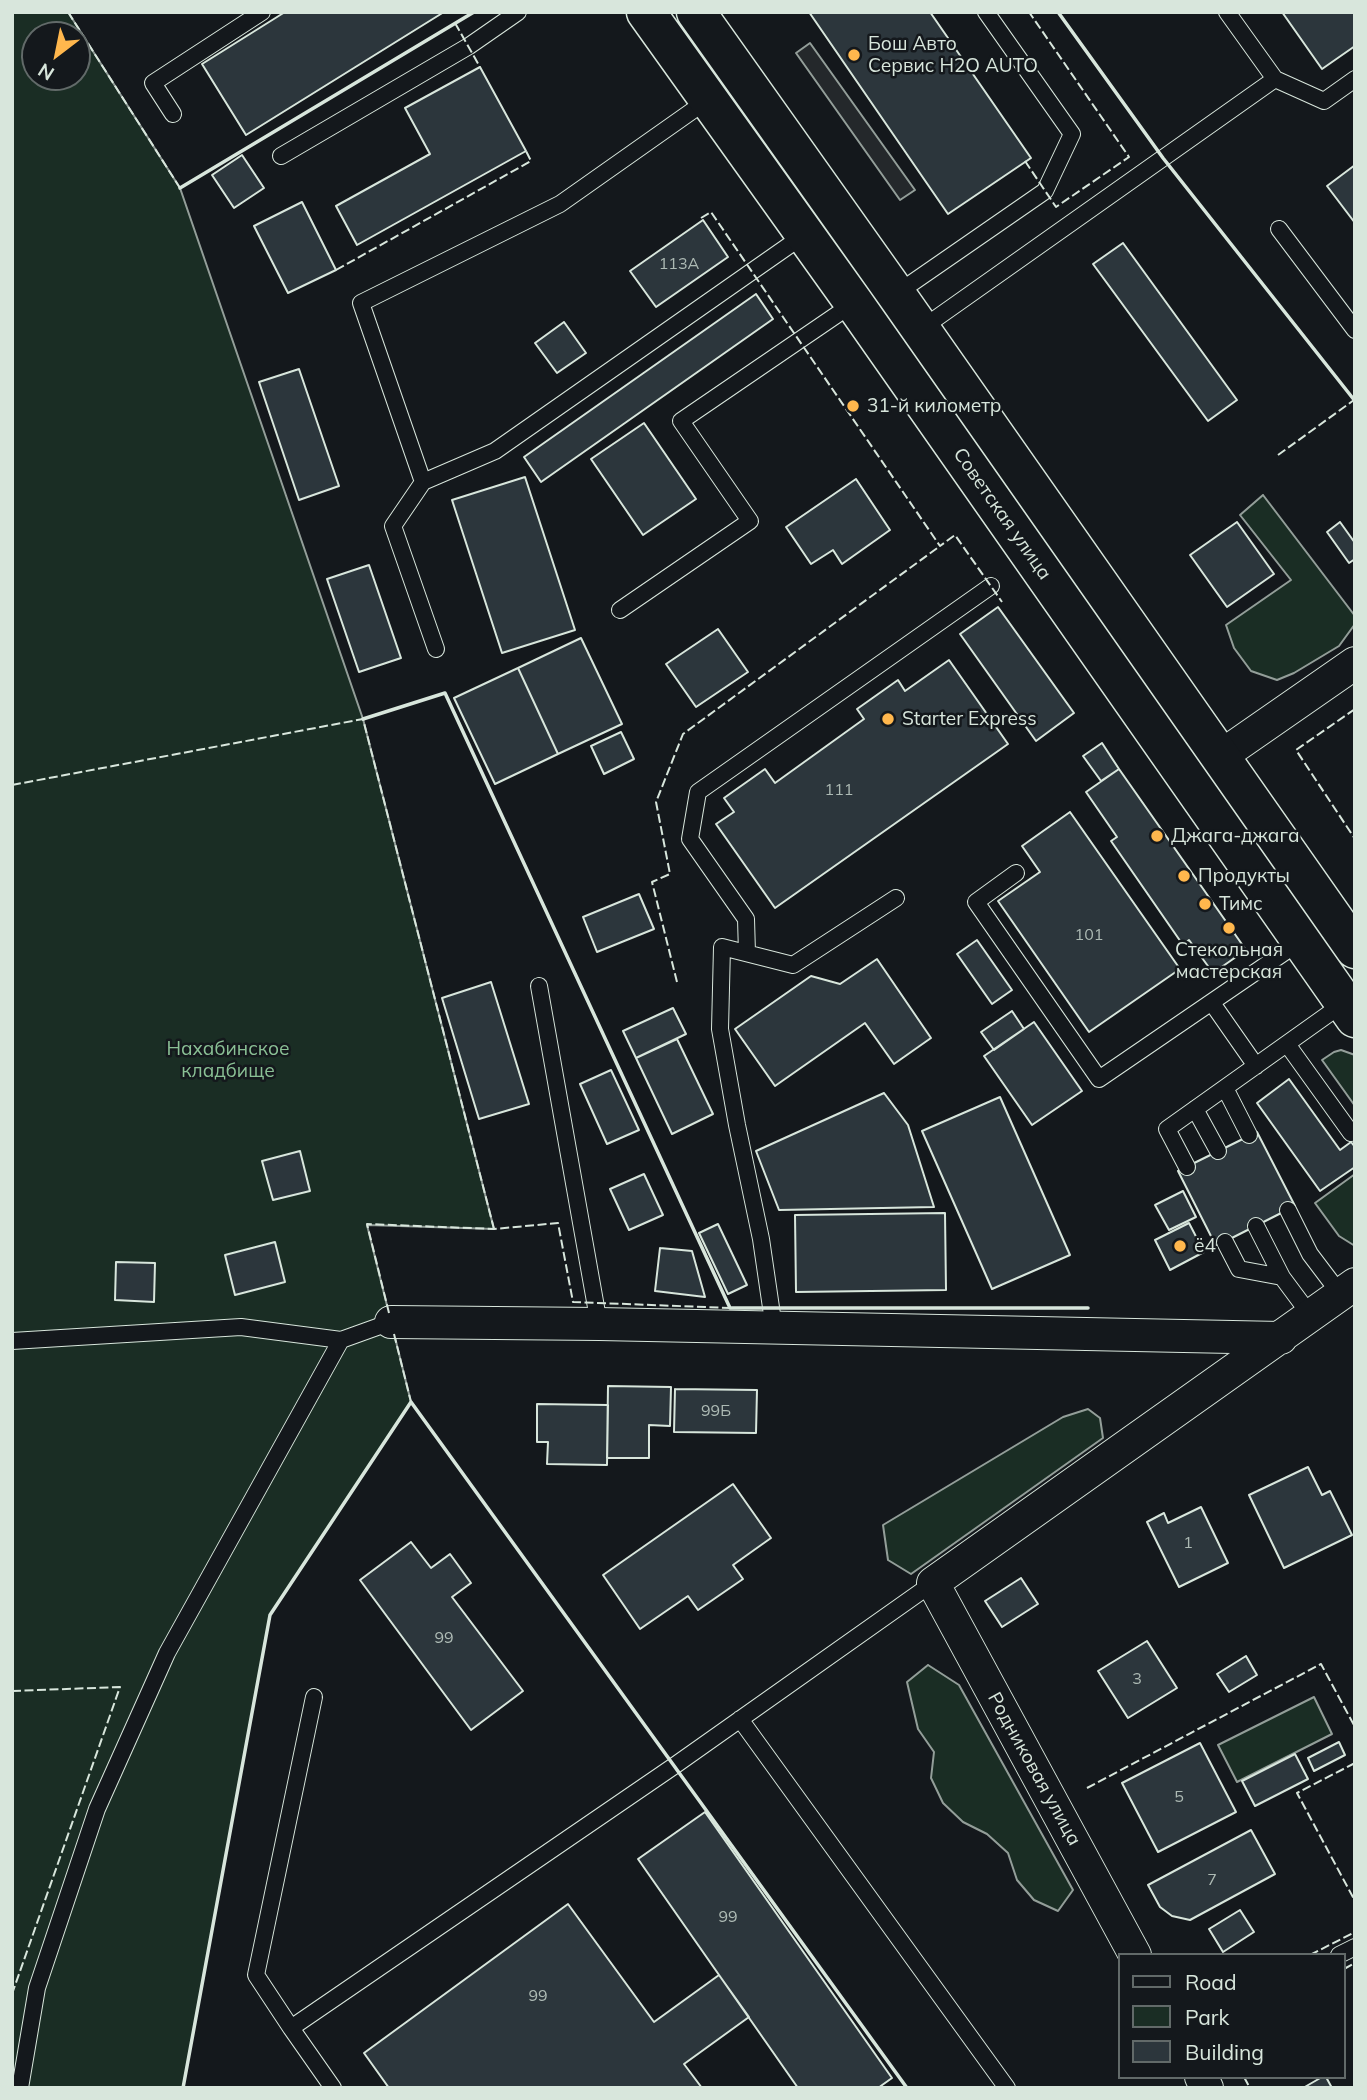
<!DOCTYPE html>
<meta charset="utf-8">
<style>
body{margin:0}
#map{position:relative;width:1367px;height:2100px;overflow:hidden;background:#14181c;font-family:Mulish,sans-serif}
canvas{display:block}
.frame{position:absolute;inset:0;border:14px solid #d8e6dc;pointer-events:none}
.legend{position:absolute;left:1118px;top:1953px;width:228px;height:126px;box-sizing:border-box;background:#14181c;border:2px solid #626a69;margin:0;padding:9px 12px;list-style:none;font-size:21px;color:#d8e6dc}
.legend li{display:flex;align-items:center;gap:14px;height:35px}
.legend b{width:35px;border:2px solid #626a69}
.north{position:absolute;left:21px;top:21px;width:70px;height:70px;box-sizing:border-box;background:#14181c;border:2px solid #626a69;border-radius:50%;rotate:212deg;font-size:19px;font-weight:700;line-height:28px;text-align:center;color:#d8e6dc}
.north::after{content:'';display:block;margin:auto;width:24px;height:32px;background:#ffb74d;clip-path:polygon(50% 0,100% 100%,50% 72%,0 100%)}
</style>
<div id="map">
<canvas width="1367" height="2100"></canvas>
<div class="frame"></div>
<ul class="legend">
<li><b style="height:9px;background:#14181c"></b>Road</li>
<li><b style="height:19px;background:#1a2d24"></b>Park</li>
<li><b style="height:19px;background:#2c363c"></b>Building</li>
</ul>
<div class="north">N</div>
</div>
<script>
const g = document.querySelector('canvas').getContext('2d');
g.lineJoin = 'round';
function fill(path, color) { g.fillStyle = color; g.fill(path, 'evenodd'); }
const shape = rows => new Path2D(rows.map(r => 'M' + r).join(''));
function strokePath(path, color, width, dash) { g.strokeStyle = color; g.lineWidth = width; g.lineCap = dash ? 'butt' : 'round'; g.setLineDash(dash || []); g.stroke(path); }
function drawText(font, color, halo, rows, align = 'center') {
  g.font = font + ' Mulish,sans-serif'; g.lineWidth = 5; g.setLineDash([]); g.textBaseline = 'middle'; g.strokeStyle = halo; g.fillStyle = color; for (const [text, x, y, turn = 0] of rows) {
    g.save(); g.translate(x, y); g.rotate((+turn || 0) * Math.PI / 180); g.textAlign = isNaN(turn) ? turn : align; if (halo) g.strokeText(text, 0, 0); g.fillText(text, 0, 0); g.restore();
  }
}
const green = shape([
 [12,12,68,12,180,188,363,719,494,1229,367,1225,411,1402,270,1615,183,2088,12,2088,12,12],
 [35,35,77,35,77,77,35,77,35,35],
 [1263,495,1355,616,1355,624,1339,646,1294,673,1277,680,1251,671,1234,648,1226,625,1291,580,1240,515,1263,495],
 [1341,1050,1355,1055,1355,1106,1322,1060,1334,1052,1341,1050],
 [1355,1174,1355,1246,1339,1236,1315,1203,1355,1174],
 [1088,1409,1100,1418,1103,1438,911,1574,888,1560,883,1525,1063,1417,1088,1409],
 [928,1665,959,1685,1073,1890,1058,1911,1034,1900,1017,1880,1008,1853,987,1834,963,1822,943,1803,931,1778,934,1752,918,1729,907,1682,928,1665],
 [1314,1697,1332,1734,1237,1782,1218,1745,1314,1697]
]);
const parking = shape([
 [810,43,915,190,900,200,796,53,810,43]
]);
const building = shape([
 [285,12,444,12,246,135,202,64,285,12],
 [809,12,930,12,1031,158,948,214,809,12],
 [1282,12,1355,12,1355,46,1322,69,1282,12],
 [480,67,526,151,357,245,336,206,430,154,405,108,480,67],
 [242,155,264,188,234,208,212,175,242,155],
 [1355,165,1355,223,1327,186,1355,165],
 [302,202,336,270,288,293,254,226,302,202],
 [703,220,728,257,656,307,630,271,703,220],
 [1123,243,1237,400,1208,421,1093,264,1123,243],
 [756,294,773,319,541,482,524,457,756,294],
 [564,322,586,353,557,373,535,343,564,322],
 [299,369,339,486,299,500,259,382,299,369],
 [644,423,696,499,643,535,591,459,644,423],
 [525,477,575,630,502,653,452,500,525,477],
 [856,479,890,530,842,564,833,550,811,564,786,527,856,479],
 [1237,522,1274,574,1227,607,1190,555,1237,522],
 [1340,522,1355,543,1355,559,1349,563,1327,532,1340,522],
 [369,565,401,658,359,672,327,579,369,565],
 [998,607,1074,713,1036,741,960,634,998,607],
 [718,629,748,672,696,707,666,664,718,629],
 [581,638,622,724,558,754,518,668,581,638],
 [949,660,1008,744,775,908,716,824,734,812,724,798,765,769,775,783,864,719,857,709,898,680,905,691,949,660],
 [518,668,558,754,495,784,454,698,518,668],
 [621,732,634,759,604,774,591,746,621,732],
 [1102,743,1119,769,1101,781,1083,756,1102,743],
 [1119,769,1246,950,1213,973,1189,940,1183,945,1111,841,1117,837,1086,792,1119,769],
 [1070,812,1180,969,1089,1032,998,901,1040,872,1022,846,1070,812],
 [639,894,654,929,597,952,583,917,639,894],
 [977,940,1012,990,992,1004,957,954,977,940],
 [877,959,931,1038,894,1064,865,1023,775,1086,735,1029,811,976,840,984,877,959],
 [491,982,529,1104,479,1119,442,998,491,982],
 [673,1008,686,1034,636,1058,623,1031,673,1008],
 [1012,1011,1024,1029,994,1050,981,1032,1012,1011],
 [1034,1022,1082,1091,1032,1125,984,1056,1034,1022],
 [677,1039,713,1114,672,1134,636,1058,677,1039],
 [611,1070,639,1130,607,1144,580,1084,611,1070],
 [1289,1079,1340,1150,1351,1142,1355,1147,1355,1167,1320,1191,1257,1103,1289,1079],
 [884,1093,908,1125,934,1207,779,1210,756,1151,884,1093],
 [1000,1097,1070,1255,992,1289,922,1131,1000,1097],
 [1257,1132,1295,1206,1216,1246,1178,1171,1257,1132],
 [300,1151,310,1191,273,1200,262,1161,300,1151],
 [644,1174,663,1215,629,1230,610,1189,644,1174],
 [1183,1191,1196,1217,1169,1230,1155,1205,1183,1191],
 [945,1213,946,1290,796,1292,795,1215,945,1213],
 [1189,1223,1204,1252,1170,1270,1155,1240,1189,1223],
 [718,1224,747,1285,728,1294,699,1233,718,1224],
 [275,1242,285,1282,235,1295,225,1255,275,1242],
 [660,1248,692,1251,705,1297,655,1291,660,1248],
 [116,1262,155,1263,154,1302,115,1300,116,1262],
 [608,1386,671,1387,670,1426,649,1425,649,1458,607,1458,608,1386],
 [675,1389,757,1390,756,1433,674,1432,675,1389],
 [537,1404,608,1405,607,1465,547,1464,548,1442,537,1442,537,1404],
 [1308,1467,1322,1495,1330,1491,1352,1535,1284,1568,1249,1495,1308,1467],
 [733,1484,771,1538,733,1565,743,1579,698,1610,688,1596,640,1629,603,1575,733,1484],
 [1201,1507,1228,1563,1179,1587,1147,1522,1164,1513,1168,1523,1201,1507],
 [411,1542,431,1568,450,1554,471,1583,452,1597,523,1691,471,1730,360,1580,411,1542],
 [1021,1578,1038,1604,1002,1627,985,1601,1021,1578],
 [1147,1641,1177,1688,1128,1718,1098,1671,1147,1641],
 [1246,1656,1257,1675,1229,1692,1217,1674,1246,1656],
 [1339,1742,1345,1755,1314,1771,1308,1758,1339,1742],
 [1200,1743,1236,1812,1158,1852,1122,1783,1200,1743],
 [1295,1754,1308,1779,1255,1806,1242,1781,1295,1754],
 [705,1812,892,2078,878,2088,798,2088,638,1859,705,1812],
 [1251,1830,1275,1874,1190,1920,1172,1916,1160,1907,1148,1885,1251,1830],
 [568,1904,654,2022,719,1975,749,2017,684,2064,702,2088,389,2088,364,2053,568,1904],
 [1240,1910,1254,1932,1223,1952,1209,1929,1240,1910],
 [1322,2077,1326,2077,1332,2088,1303,2088,1322,2077]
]);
const lane = shape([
 [1275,79,1324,101,1355,79],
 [173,114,153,83,262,12],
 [281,156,469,46,518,12],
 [1279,229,1355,330],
 [896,294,1045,191,1072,134,986,12],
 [921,329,1275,79,1227,12],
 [423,482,495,451,804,235],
 [620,610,750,521,681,421,854,303],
 [436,649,393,526,423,482,361,303,560,204,709,99],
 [1016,873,976,902,1099,1079,1301,941],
 [747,953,746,919,690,839,698,792,991,586],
 [539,986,599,1324],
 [1212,1003,1256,1066],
 [1287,1044,1351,1133],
 [1225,1088,1249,1135],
 [1195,1109,1218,1151],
 [1187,1167,1167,1129,1344,1003],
 [1288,1210,1310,1254,1341,1295],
 [1256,1226,1282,1277,1311,1316],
 [1225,1242,1239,1269,1282,1277],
 [774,1328,761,1239,737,1125,720,1029,722,947,793,965,896,898],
 [12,1341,241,1327,341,1340],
 [740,1719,1007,2088],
 [1339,1955,1355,1947],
 [291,2028,256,1975,314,1697],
 [20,2088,37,1988,97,1809,167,1653,341,1340,391,1322],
 [333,2088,291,2028,674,1766,933,1583]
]);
const street = shape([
 [1221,756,1355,663],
 [391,1322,599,1324,1281,1338],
 [1135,1955,933,1583,1355,1284],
 [1201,2077,1207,2088]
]);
const primary = shape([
 [646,12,854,303,1355,1018],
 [696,12,896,294,1355,949]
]);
const fence = shape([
 [68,12,180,188],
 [455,23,480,67],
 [1025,161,1056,207,1129,157,1029,12],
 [701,218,711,212,940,546,955,535,1002,602],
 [336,270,531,161,526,151],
 [1278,455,1354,400],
 [1355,709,1296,750,1355,839],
 [12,785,363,719,494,1229],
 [677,982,652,882,670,874,656,802,683,734,940,546],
 [389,1313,367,1224,494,1229,558,1223,573,1302,730,1308],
 [394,1334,411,1402],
 [12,1691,120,1687,12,1994],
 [1355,1763,1297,1793,1355,1901],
 [1087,1788,1321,1664,1355,1727],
 [1310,1955,1355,1932],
 [1344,1969,1355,1963],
 [1244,2077,1250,2088]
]);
const wall = shape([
 [1058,12,1163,158,1355,401],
 [180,188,474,12],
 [363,719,445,693,730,1308,1088,1308],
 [183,2088,270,1615,411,1402,907,2088]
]);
const markers = [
 [854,55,7,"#ffb74d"],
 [853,406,7,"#ffb74d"],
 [888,719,7,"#ffb74d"],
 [1157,836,7,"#ffb74d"],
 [1184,876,7,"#ffb74d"],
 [1205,904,7,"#ffb74d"],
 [1229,928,7,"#ffb74d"],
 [1180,1246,7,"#ffb74d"]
];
const numberNames = [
 ["113А",679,264],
 ["111",839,790],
 ["101",1089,935],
 ["99Б",716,1411],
 ["1",1188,1543],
 ["99",444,1638],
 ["3",1137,1679],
 ["5",1179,1797],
 ["7",1212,1880],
 ["99",728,1917],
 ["99",538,1996]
];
const poiNames = [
 ["Бош Авто",868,44],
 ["Сервис H2O AUTO",868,66],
 ["31-й километр",867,406],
 ["Starter Express",902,719],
 ["Джага-джага",1171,836],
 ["Продукты",1198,876],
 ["Тимс",1219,904],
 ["Стекольная",1229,950,"center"],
 ["мастерская",1229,972,"center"],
 ["ё4",1194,1246]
];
const streetNames = [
 ["Советская улица",1002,514,55],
 ["Родниковая улица",1034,1769,61]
];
const parkNames = [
 ["Нахабинское",228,1049],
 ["кладбище",228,1071]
];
fill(green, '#1a2d24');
strokePath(green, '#939e99', 2);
fill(parking, '#24282b');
strokePath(parking, '#939e99', 2);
fill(building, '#2c363c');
strokePath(building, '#d8e6dc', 2);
strokePath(lane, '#d8e6dc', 18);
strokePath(street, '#d8e6dc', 34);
strokePath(primary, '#d8e6dc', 41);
strokePath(lane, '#14181c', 16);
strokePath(street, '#14181c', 32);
strokePath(primary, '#14181c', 38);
strokePath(fence, '#d8e6dc', 2, [9, 3.5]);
strokePath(wall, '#d8e6dc', 3.5);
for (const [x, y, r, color] of markers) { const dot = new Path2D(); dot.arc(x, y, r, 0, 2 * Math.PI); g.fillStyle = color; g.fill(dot); strokePath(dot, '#14181c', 2.5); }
drawText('16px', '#adbab4', null, numberNames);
drawText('19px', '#d8e6dc', '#14181c', poiNames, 'left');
drawText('19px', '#d8e6dc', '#14181c', streetNames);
drawText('19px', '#8ac095', '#14181c', parkNames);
</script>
